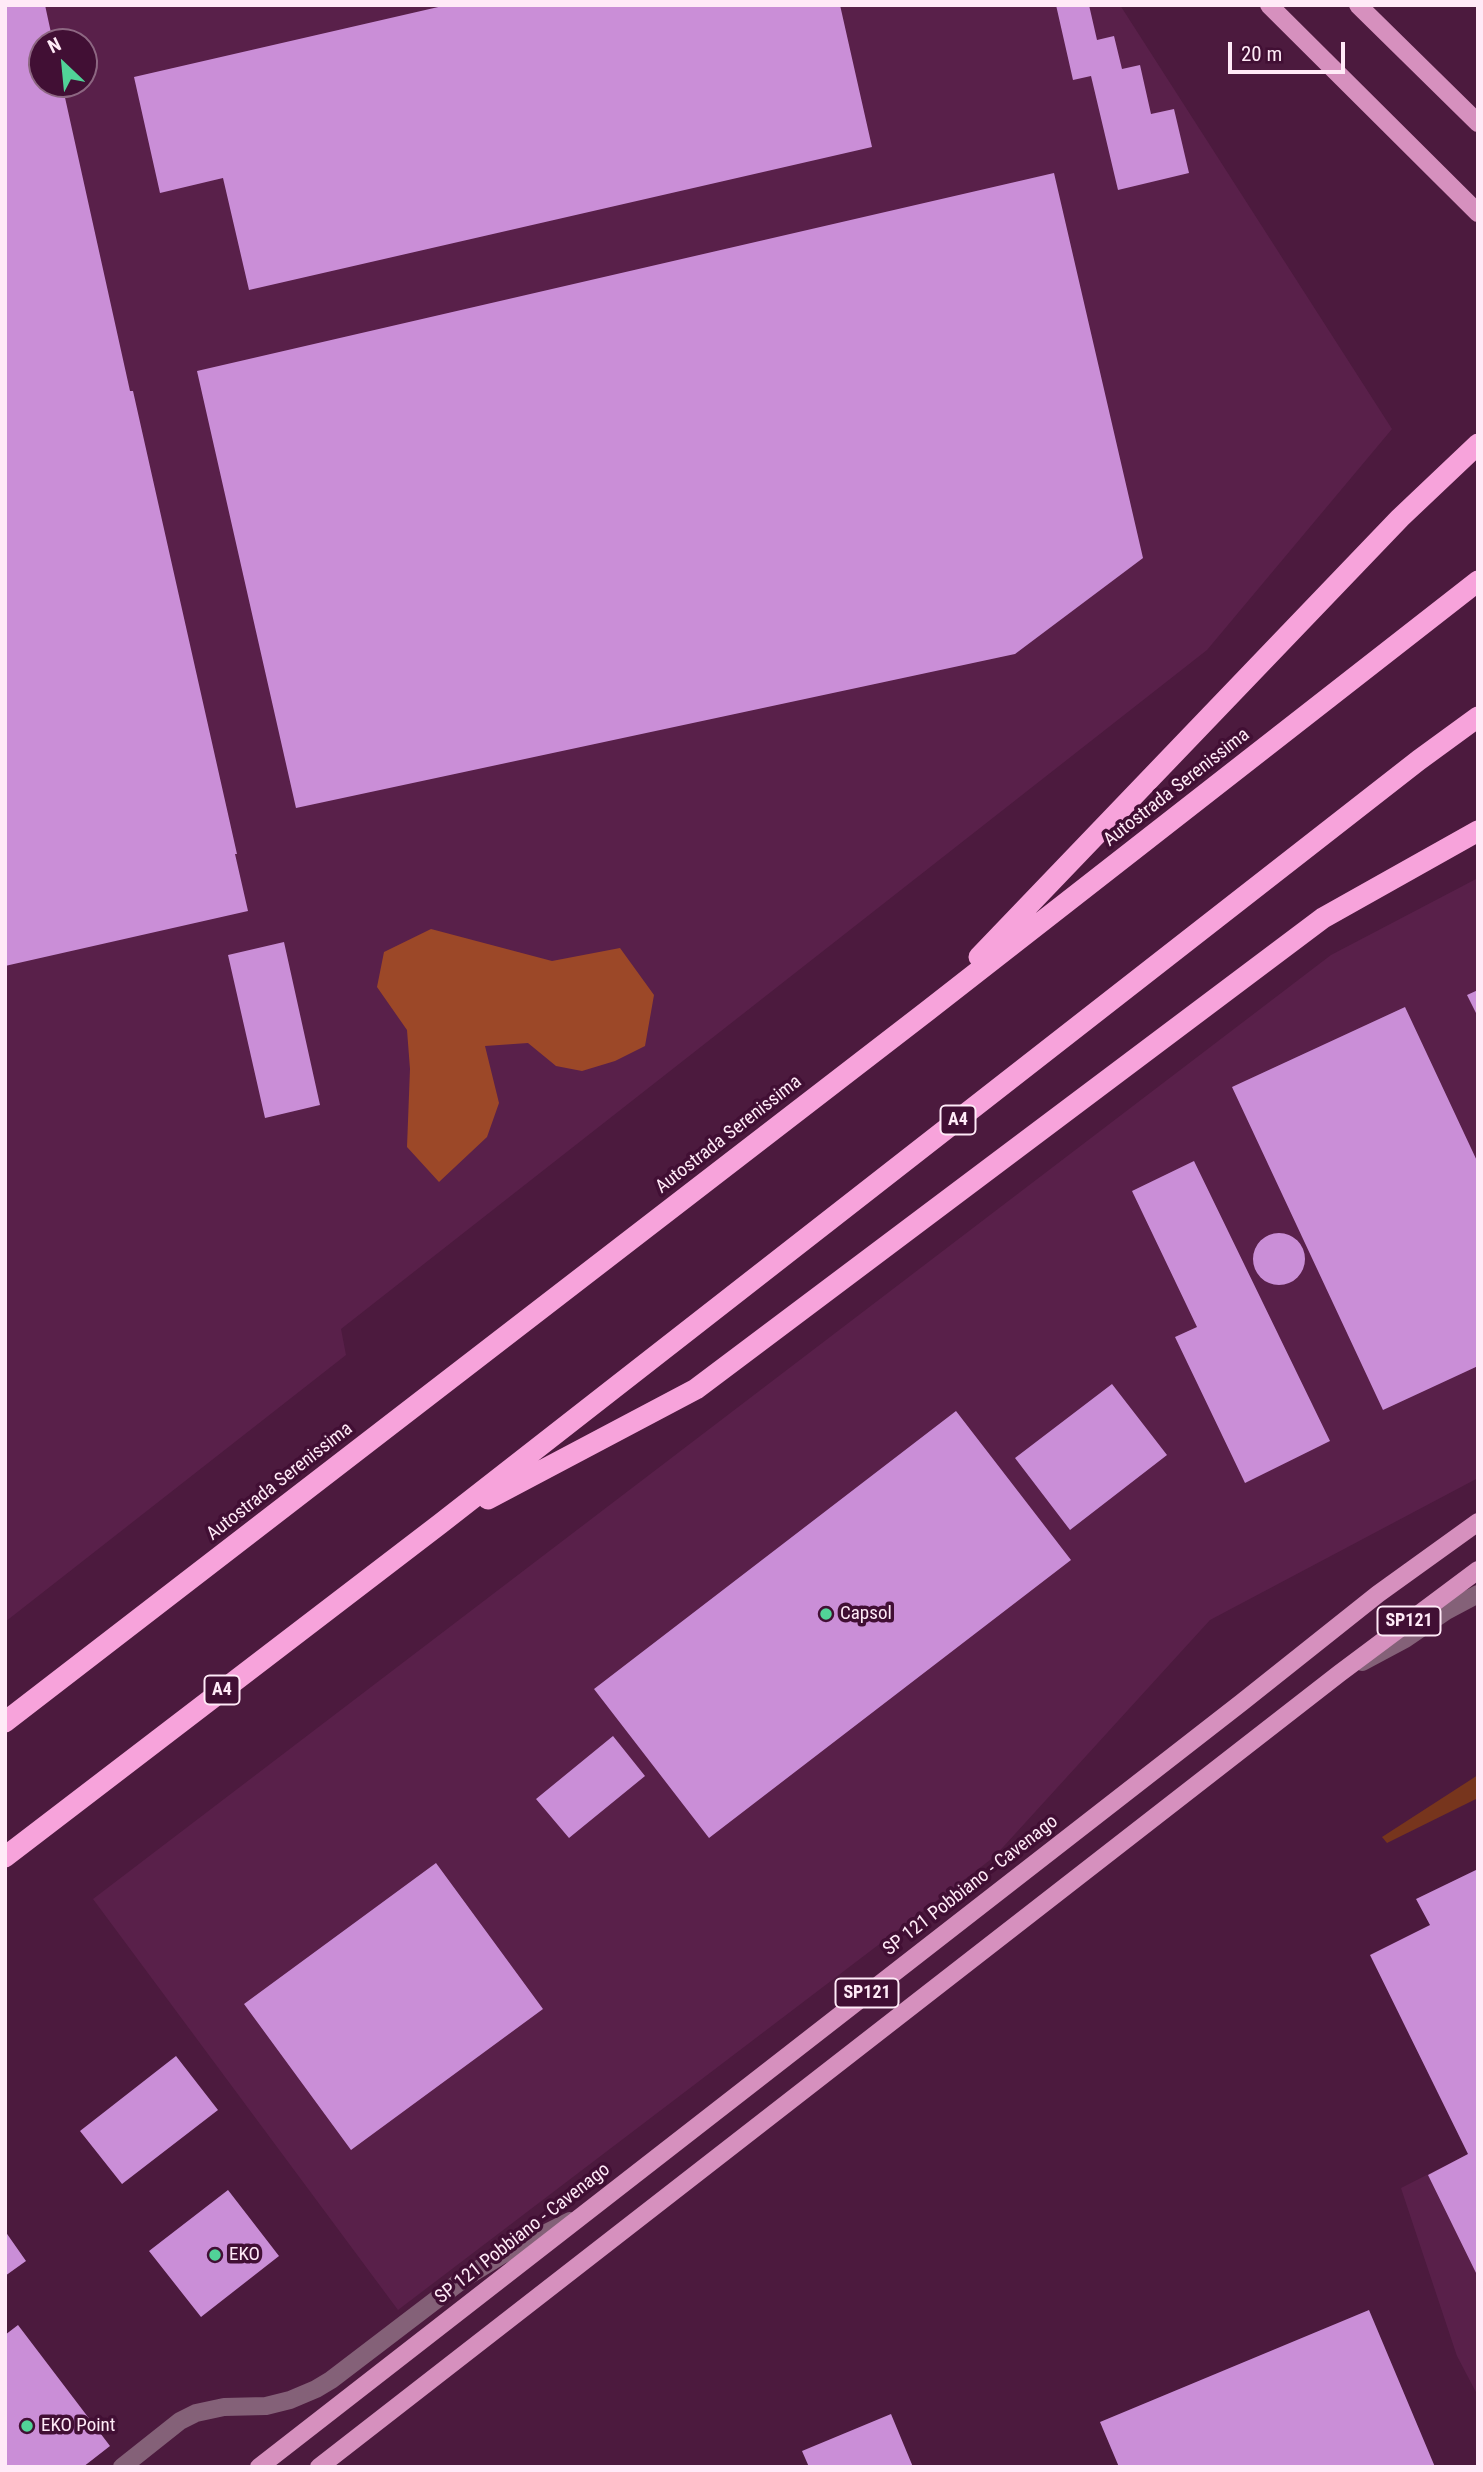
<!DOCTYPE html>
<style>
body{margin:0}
#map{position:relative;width:1483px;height:2472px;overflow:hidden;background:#4c1a3e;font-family:"Roboto Condensed",sans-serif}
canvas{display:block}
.frame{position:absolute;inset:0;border:7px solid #ffeaf7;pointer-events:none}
.north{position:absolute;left:28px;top:28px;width:70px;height:70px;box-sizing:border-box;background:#410f34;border:2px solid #8d6782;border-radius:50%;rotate:334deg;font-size:19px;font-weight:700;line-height:28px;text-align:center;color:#ffeaf7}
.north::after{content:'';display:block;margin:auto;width:24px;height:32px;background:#51d398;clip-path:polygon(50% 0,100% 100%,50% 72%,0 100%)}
.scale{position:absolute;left:1228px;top:42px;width:117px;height:32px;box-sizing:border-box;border:4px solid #ffeaf7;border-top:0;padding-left:9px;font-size:21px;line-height:24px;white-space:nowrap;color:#ffeaf7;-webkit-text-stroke:5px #410f34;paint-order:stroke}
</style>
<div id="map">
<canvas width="1483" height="2472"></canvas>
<div class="frame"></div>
<div class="north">N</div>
<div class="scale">20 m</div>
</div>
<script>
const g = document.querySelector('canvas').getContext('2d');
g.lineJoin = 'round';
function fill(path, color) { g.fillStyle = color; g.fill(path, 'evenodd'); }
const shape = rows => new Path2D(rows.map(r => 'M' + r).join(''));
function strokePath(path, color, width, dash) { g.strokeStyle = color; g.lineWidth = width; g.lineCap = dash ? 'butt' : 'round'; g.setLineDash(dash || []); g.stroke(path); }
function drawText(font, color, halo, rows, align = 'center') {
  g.font = font + ' "Roboto Condensed",sans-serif'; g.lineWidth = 7; g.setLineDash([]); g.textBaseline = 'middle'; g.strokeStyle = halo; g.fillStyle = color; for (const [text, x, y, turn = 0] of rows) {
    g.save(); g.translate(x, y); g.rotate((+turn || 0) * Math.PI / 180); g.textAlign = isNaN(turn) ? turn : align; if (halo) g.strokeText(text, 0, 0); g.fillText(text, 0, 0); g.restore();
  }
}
const built = shape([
 [5,5,1120,5,1392,429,1207,650,341,1329,346,1355,5,1622],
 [42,42,84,42,84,84,42,84],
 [1478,878,1478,1478,1210,1620,994,1857,398,2310,93,1899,1331,955],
 [1478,2149,1478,2396,1457,2356,1401,2188]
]);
const green = shape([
 [1478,1775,1478,1798,1387,1843,1382,1837]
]);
const forest = shape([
 [431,929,552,961,620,948,654,995,645,1046,615,1061,582,1071,556,1066,528,1043,485,1046,499,1103,487,1137,439,1182,407,1147,410,1069,407,1030,377,987,384,952]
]);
const building = shape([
 [5,5,45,5,53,42,42,42,42,84,62,84,130,391,133,391,237,854,235,854,248,911,5,966],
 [447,5,840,5,872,147,249,290,223,178,160,193,134,77],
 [1056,5,1089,5,1097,40,1114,36,1122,69,1140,65,1151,114,1174,109,1189,173,1118,190,1091,76,1073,80],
 [1054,173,1143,558,1015,654,296,808,197,371],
 [284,942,320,1105,265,1118,228,955],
 [1478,990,1478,1017,1467,995],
 [1405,1007,1478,1163,1478,1366,1383,1410,1232,1087],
 [1194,1161,1330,1441,1245,1483,1175,1337,1197,1327,1132,1191],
 '1253 1259a26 26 0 1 1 52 0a26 26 0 1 1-52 0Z',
 [1112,1384,1167,1455,1070,1530,1015,1458],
 [956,1411,1071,1560,709,1838,594,1689],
 [613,1736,645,1776,569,1838,536,1799],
 [436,1863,543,2009,351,2150,244,2004],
 [1478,1869,1478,2277,1428,2175,1468,2154,1370,1955,1430,1925,1416,1899],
 [176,2056,218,2110,122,2184,80,2131],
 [228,2190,279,2256,201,2317,149,2251],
 [5,2231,26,2261,5,2276],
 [1369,2310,1435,2467,1119,2467,1100,2422],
 [18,2325,110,2446,83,2467,5,2467,5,2335],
 [891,2414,913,2467,809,2467,802,2451]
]);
const lane = shape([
 [122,2467,180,2421,196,2413,224,2407,266,2406,290,2400,316,2389,331,2380,466,2277,500,2256,570,2221]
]);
const street = shape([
 [1362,1662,1405,1639,1446,1611,1478,1594]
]);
const primary = shape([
 [1269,5,1478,213],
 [1358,5,1478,123],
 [259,2467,1241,1703,1378,1594,1478,1522],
 [319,2467,1340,1673,1478,1570]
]);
const highway = shape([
 [979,957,1400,518,1478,444],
 [488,1499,696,1389,1323,918,1478,831],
 [5,1722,926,1012,1478,581],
 [5,1857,440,1524,1419,760,1478,717]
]);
const markers = [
 [826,1614,7,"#51d398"],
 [215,2255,7,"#51d398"],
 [27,2426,7,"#51d398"]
];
const shields = [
 [958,1120,35],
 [1409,1621,63],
 [222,1690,35],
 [867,1993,63]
];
const shieldNames = [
 ["A4",958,1120],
 ["SP121",1409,1621],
 ["A4",222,1690],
 ["SP121",867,1993]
];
const streetNames = [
 ["Autostrada Serenissima",1177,788,-38],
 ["Autostrada Serenissima",729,1135,-38],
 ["Autostrada Serenissima",280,1482,-38],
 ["SP 121 Pobbiano - Cavenago",971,1886,-38],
 ["SP 121 Pobbiano - Cavenago",523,2234,-38]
];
const poiNames = [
 ["Capsol",840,1614],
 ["EKO",229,2255],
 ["EKO Point",41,2426]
];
fill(built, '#59204a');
fill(green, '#77351d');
fill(forest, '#9c4828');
fill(building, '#ca8ed7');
strokePath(lane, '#846178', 18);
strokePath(street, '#846178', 18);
strokePath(primary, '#d690be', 18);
strokePath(highway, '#f7a3db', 21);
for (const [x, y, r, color] of markers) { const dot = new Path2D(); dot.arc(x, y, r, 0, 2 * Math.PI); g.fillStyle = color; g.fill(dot); strokePath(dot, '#410f34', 2.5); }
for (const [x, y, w] of shields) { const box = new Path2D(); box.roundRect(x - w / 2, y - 14.5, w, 29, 5); g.fillStyle = '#410f34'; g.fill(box); strokePath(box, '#ffeaf7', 2); }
drawText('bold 18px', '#ffeaf7', null, shieldNames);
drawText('19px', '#ffeaf7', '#410f34', streetNames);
drawText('19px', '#ffeaf7', '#410f34', poiNames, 'left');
</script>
